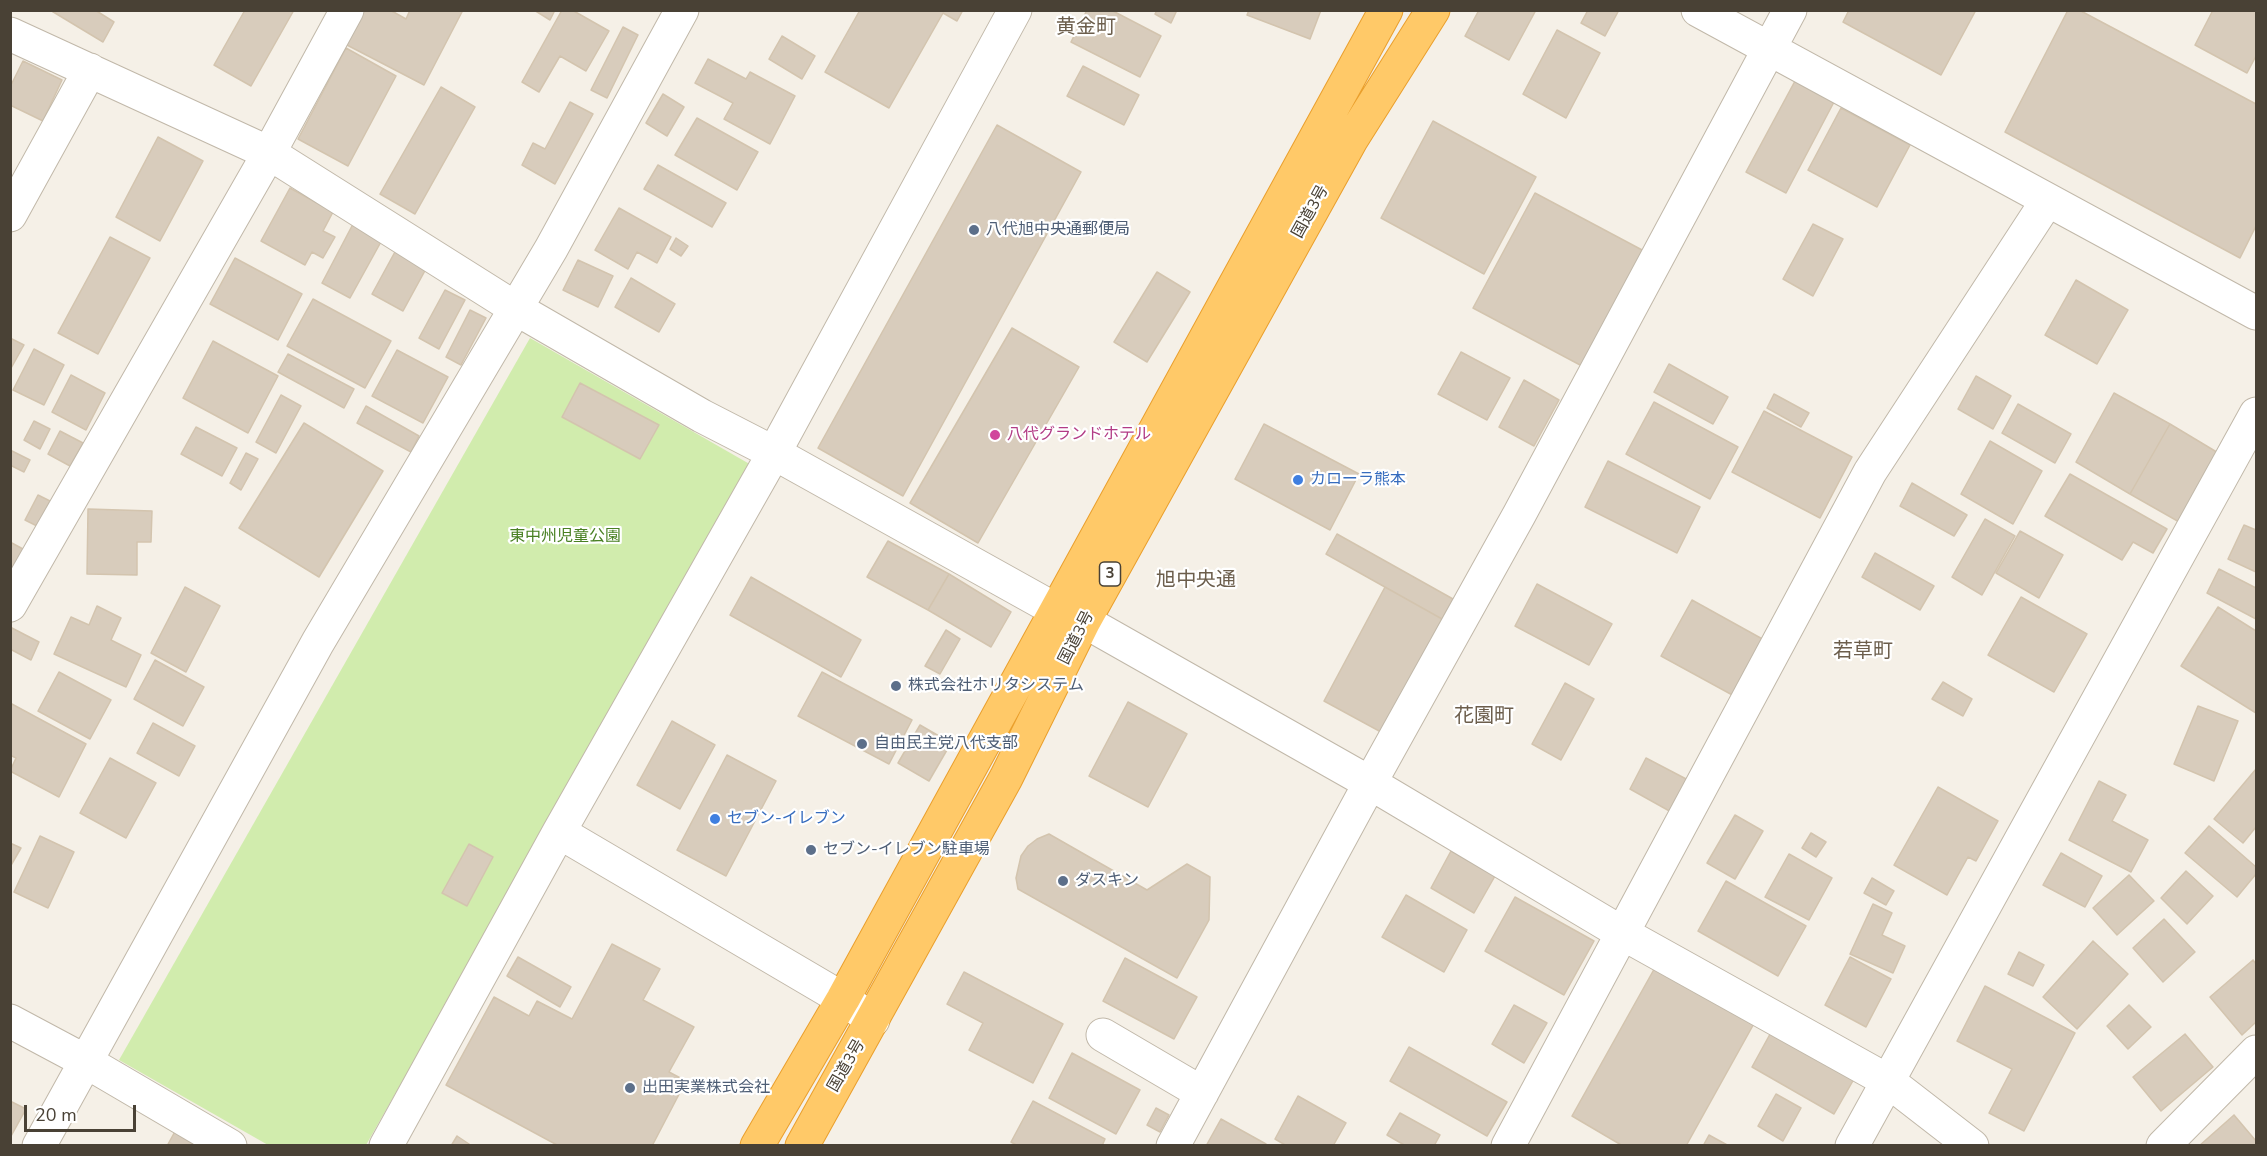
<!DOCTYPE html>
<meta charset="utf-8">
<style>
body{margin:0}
#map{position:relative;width:2267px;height:1156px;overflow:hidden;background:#f5f0e7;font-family:"Nunito Sans",sans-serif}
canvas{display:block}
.frame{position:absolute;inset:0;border:12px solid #494135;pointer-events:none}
.scale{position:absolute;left:24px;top:1105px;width:112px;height:27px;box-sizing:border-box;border:3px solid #494135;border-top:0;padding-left:8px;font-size:18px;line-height:21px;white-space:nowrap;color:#494135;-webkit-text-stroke:4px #fff;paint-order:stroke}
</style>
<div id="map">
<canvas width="2267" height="1156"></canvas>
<div class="frame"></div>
<div class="scale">20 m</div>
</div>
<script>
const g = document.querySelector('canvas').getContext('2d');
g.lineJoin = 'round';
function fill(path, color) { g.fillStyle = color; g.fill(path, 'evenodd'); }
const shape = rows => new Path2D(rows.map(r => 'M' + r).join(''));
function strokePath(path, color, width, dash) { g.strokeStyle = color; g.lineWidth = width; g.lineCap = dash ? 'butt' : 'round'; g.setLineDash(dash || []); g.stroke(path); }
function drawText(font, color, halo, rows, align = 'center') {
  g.font = font + ' "Nunito Sans","Noto Sans JP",sans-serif'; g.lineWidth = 4.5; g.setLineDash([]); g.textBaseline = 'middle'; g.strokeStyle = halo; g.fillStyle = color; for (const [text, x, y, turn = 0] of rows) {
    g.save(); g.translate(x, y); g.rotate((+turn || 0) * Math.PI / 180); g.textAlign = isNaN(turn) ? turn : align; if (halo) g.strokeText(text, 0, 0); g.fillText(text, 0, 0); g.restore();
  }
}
const green = shape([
 [530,338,753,466,366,1145,268,1145,119,1060]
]);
const building = shape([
 [50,10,95,10,114,22,103,42,50,10],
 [245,10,294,10,251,86,214,65,245,10],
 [362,10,390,10,406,19,410,10,463,10,424,85,345,44,362,10],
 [534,10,555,10,550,20,534,10],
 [562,10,572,10,609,31,586,71,560,56,539,92,522,82,562,10],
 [860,10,963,10,957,21,943,13,889,108,825,72,860,10],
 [1087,10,1111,10,1161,36,1140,77,1071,42,1087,10],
 [1157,10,1177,10,1171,23,1155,14,1157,10],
 [1249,10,1321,10,1310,39,1247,15,1249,10],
 [1479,10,1536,10,1509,60,1465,36,1479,10],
 [1588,10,1619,10,1605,36,1581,23,1588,10],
 [1849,10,1976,10,1941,75,1843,22,1849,10],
 [2068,10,2079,10,2256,104,2256,226,2240,258,2005,132,2068,10],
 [2213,10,2256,10,2256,56,2247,73,2195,45,2213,10],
 [623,27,638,35,607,98,591,90,623,27],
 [1557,30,1600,53,1566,118,1523,94,1557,30],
 [782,36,815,56,802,79,769,59,782,36],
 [346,48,396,76,348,166,298,139,346,48],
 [708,59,746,79,750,72,795,96,770,144,724,119,733,103,695,83,708,59],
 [23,61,62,80,43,121,10,105,10,87,23,61],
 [1083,66,1139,95,1124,125,1067,96,1083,66],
 [1795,81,1834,102,1786,193,1746,172,1795,81],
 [441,87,475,107,415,214,380,194,441,87],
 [663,94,684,107,667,136,646,123,663,94],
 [570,102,593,114,555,184,522,165,533,143,545,149,570,102],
 [1841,108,1910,145,1877,207,1808,170,1841,108],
 [697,118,758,152,737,190,675,155,697,118],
 [1433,121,1536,177,1484,274,1381,218,1433,121],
 [997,125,1081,172,903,496,818,448,997,125],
 [158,137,203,161,160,241,116,217,158,137],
 [658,165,726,203,712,227,644,189,658,165],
 [290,188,333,212,323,231,335,237,323,258,312,252,305,265,261,241,290,188],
 [1535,193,1644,251,1582,366,1473,308,1535,193],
 [619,208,671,237,657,263,637,252,628,269,595,250,619,208],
 [353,224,382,240,350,298,322,283,353,224],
 [1813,224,1843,239,1813,296,1783,279,1813,224],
 [110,237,150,258,98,354,58,333,110,237],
 [676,238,688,246,681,256,670,249,676,238],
 [396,250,427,267,403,311,372,294,396,250],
 [235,258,302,294,278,340,210,304,235,258],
 [578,260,613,276,598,307,563,290,578,260],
 [1157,272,1190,292,1147,362,1114,342,1157,272],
 [631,278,675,304,659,332,615,307,631,278],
 [2076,280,2128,310,2097,364,2045,335,2076,280],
 [445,290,465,300,439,349,419,338,445,290],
 [313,299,391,341,365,388,287,346,313,299],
 [470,310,486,318,461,365,446,357,470,310],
 [1012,328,1079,367,978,543,910,503,1012,328],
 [10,338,24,345,10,370,10,338],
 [213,341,278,376,248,433,183,398,213,341],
 [34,349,64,365,44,405,13,390,34,349],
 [397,350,448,377,423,423,372,396,397,350],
 [1461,352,1510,378,1487,420,1438,394,1461,352],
 [288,354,354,389,344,408,278,372,288,354],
 [1669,364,1728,397,1713,424,1654,392,1669,364],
 [71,375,105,393,86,430,52,412,71,375],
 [1976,376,2011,396,1993,429,1958,409,1976,376],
 [1524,380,1559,400,1534,446,1499,427,1524,380],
 [580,383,659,425,640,459,562,417,580,383],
 [2114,393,2170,424,2130,494,2076,462,2114,393],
 [1774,394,1809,413,1801,427,1767,408,1774,394],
 [281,395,301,406,276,453,256,442,281,395],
 [1654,402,1738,447,1710,499,1626,454,1654,402],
 [2018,404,2071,434,2055,463,2002,433,2018,404],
 [366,406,419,436,411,452,357,423,366,406],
 [1764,411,1852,457,1820,518,1732,472,1764,411],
 [34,421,50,429,40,449,24,440,34,421],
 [304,423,383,471,319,577,239,528,304,423],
 [1264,424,1359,474,1330,530,1235,479,1264,424],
 [2170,424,2220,454,2181,523,2130,494,2170,424],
 [196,427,237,448,222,476,181,454,196,427],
 [60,431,83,443,70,466,48,454,60,431],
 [1990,441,2042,471,2013,524,1961,494,1990,441],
 [10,450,30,460,24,472,10,465,10,450],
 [246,453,258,459,241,490,230,483,246,453],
 [1608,461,1700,507,1677,553,1585,507,1608,461],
 [2070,474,2167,529,2153,553,2133,542,2122,560,2045,516,2070,474],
 [1912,483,1967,515,1954,536,1900,506,1912,483],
 [38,495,50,501,37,526,25,520,38,495],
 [88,509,152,511,151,542,137,542,137,575,87,574,88,509],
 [1985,519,2015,536,1982,595,1952,577,1985,519],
 [2244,525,2256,530,2256,572,2228,559,2244,525],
 [2020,531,2063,555,2039,598,1996,573,2020,531],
 [1337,534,1453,599,1442,619,1326,554,1337,534],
 [888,541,949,574,928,610,867,577,888,541],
 [10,542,23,549,10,573,10,542],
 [1875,553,1934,586,1920,610,1862,577,1875,553],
 [2219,569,2256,588,2256,619,2207,593,2219,569],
 [949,574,1011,612,991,647,928,610,949,574],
 [751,577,861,640,841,677,730,615,751,577],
 [1537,584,1612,624,1589,665,1515,626,1537,584],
 [185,587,220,606,186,672,151,653,185,587],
 [1385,587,1442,619,1381,732,1324,701,1385,587],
 [2021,597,2087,634,2054,692,1988,655,2021,597],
 [1692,600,1766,641,1736,697,1661,656,1692,600],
 [97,606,121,618,111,640,141,655,126,687,54,654,71,617,89,625,97,606],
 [2218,607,2256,631,2256,713,2181,666,2218,607],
 [10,627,39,642,31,660,10,649,10,627],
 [946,630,960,639,940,674,925,666,946,630],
 [155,660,204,687,183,726,134,699,155,660],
 [59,672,111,700,90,739,38,711,59,672],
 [822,672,912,720,889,764,798,716,822,672],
 [1943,682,1972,699,1963,716,1932,699,1943,682],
 [1565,683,1594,699,1561,760,1532,744,1565,683],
 [1128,702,1187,734,1148,807,1089,776,1128,702],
 [10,703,86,744,59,797,10,771,16,758,10,755,10,703],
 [2198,706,2238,721,2214,781,2174,764,2198,706],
 [672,721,715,745,680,809,637,785,672,721],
 [153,723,195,746,179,776,137,753,153,723],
 [920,725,951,743,929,781,898,763,920,725],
 [727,755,776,781,726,876,677,850,727,755],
 [110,758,156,783,126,838,80,813,110,758],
 [1646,758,1690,781,1673,813,1630,789,1646,758],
 [2256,769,2256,827,2243,843,2214,819,2256,769],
 [2099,781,2126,795,2112,821,2148,840,2131,872,2069,840,2099,781],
 [1938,787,1998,821,1976,861,1968,857,1947,895,1894,865,1938,787],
 [1735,815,1763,831,1735,879,1707,863,1735,815],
 [2209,826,2256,867,2256,874,2237,897,2185,853,2209,826],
 [1811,833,1826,842,1816,857,1802,848,1811,833],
 [1049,834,1147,890,1187,864,1210,877,1209,920,1177,978,1018,889,1016,878,1021,856,1028,846,1037,839,1049,834],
 [40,836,74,852,48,908,14,892,40,836],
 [10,843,21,848,10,867,10,843],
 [469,844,493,857,467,906,442,893,469,844],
 [1451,851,1495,876,1474,913,1431,888,1451,851],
 [2061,853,2102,876,2085,907,2043,885,2061,853],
 [1789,854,1832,878,1809,920,1765,897,1789,854],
 [2186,871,2213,896,2187,924,2161,898,2186,871],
 [2129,875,2154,901,2117,935,2093,908,2129,875],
 [1872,878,1894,891,1886,905,1864,893,1872,878],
 [1726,881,1806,926,1778,976,1698,931,1726,881],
 [1406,895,1467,930,1444,972,1382,937,1406,895],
 [1515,897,1594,941,1564,995,1485,951,1515,897],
 [1873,904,1892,913,1882,935,1905,946,1893,973,1850,954,1873,904],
 [2164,919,2195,952,2163,982,2133,948,2164,919],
 [2093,941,2128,974,2077,1029,2043,997,2093,941],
 [612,944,660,969,643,1000,694,1027,669,1072,686,1081,652,1146,559,1146,446,1085,494,997,529,1016,537,1001,572,1019,612,944],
 [2019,952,2044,965,2033,986,2008,974,2019,952],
 [518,957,571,987,560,1007,507,976,518,957],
 [1850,957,1891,979,1866,1027,1825,1005,1850,957],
 [1125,958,1197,997,1174,1039,1103,1001,1125,958],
 [2253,960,2256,964,2256,1022,2242,1035,2210,997,2253,960],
 [1657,964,1756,1020,1686,1146,1623,1146,1572,1116,1657,964],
 [964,972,1063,1024,1033,1083,969,1050,983,1023,947,1004,964,972],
 [1985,986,2075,1033,2024,1131,1989,1113,2012,1069,1957,1041,1985,986],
 [1514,1005,1547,1023,1524,1063,1492,1044,1514,1005],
 [2129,1005,2151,1027,2128,1049,2107,1026,2129,1005],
 [1775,1025,1858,1072,1834,1114,1752,1067,1775,1025],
 [2185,1034,2213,1067,2161,1111,2133,1077,2185,1034],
 [1409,1047,1507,1102,1487,1136,1390,1081,1409,1047],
 [1072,1053,1140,1090,1116,1134,1049,1098,1072,1053],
 [1776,1094,1801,1108,1783,1141,1758,1126,1776,1094],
 [1298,1096,1346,1123,1333,1146,1287,1146,1275,1139,1298,1096],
 [10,1101,26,1109,10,1138,10,1101],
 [1033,1101,1105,1139,1102,1146,1018,1146,1011,1142,1033,1101],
 [1156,1108,1169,1115,1160,1132,1147,1125,1156,1108],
 [1400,1113,1440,1135,1434,1146,1406,1146,1387,1135,1400,1113],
 [2234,1115,2256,1141,2256,1146,2199,1146,2234,1115],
 [1221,1119,1266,1144,1266,1146,1206,1146,1221,1119],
 [178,1126,213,1146,167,1146,178,1126],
 [1709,1135,1729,1146,1703,1146,1709,1135],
 [457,1136,472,1146,451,1146,457,1136]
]);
const minor = shape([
 [1698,10,2256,313],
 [10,34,269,153,515,308,702,416,774,453,1056,610,1084,621,1370,783,1622,933,1888,1081,1972,1146],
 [10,215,90,70],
 [10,605,269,153,347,10],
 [559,832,843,999,873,1020],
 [10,1021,85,1061,230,1146],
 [1103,1035,1202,1093],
 [39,1146,318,642,551,249,682,10],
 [386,1146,559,832,774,453,1015,10],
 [1173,1146,1370,783,1519,515,1790,10],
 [1508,1146,1870,472,2047,201],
 [1852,1146,2256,414],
 [2163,1146,2256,1052]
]);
const highway = shape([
 [757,1146,843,999,1386,10],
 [802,1146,1006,778,1084,621,1351,140,1433,10]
]);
const markers = [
 [974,230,6,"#5c6f8a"],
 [995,435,6,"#d1479c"],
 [1298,480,6,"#3f7fe0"],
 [896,686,6,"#5c6f8a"],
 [862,744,6,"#5c6f8a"],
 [715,819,6,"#3f7fe0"],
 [811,850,6,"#5c6f8a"],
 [1063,881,6,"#5c6f8a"],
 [630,1088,6,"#5c6f8a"]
];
const shields = [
 [1110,574,21]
];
const shieldNames = [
 ["3",1110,574]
];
const streetNames = [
 ["国道3号",1311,212,-61],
 ["国道3号",1077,638,-63],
 ["国道3号",847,1066,-60]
];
const serviceNames = [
 ["八代旭中央通郵便局",986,230],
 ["株式会社ホリタシステム",908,686],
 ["自由民主党八代支部",874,744],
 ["セブン-イレブン駐車場",823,850],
 ["ダスキン",1075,881],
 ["出田実業株式会社",642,1088]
];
const hotelNames = [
 ["八代グランドホテル",1007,435]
];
const shopNames = [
 ["カローラ熊本",1310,480],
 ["セブン-イレブン",727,819]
];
const parkNames = [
 ["東中州児童公園",565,537]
];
const quarterNames = [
 ["黄金町",1086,28],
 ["旭中央通",1196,581],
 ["若草町",1863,652],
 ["花園町",1484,717]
];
fill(green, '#d1ecad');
fill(building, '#d8ccbc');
strokePath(building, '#d3c4ae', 1.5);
strokePath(minor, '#c1b8a9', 35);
strokePath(highway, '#ea9f2c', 35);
strokePath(minor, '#fff', 33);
strokePath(highway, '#ffc968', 33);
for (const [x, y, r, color] of markers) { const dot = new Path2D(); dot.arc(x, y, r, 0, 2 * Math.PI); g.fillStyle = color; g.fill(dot); strokePath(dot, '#fff', 2); }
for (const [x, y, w] of shields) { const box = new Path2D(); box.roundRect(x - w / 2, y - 12, w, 24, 4.5); g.fillStyle = '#fff'; g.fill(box); strokePath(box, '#494135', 1.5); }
drawText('bold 15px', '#494135', null, shieldNames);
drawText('16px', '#494135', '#fff', streetNames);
drawText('16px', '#4e5e75', '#fff', serviceNames, 'left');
drawText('16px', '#b23c85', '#fff', hotelNames, 'left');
drawText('16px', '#366cbe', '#fff', shopNames, 'left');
drawText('16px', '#498023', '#fff', parkNames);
drawText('20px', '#6c5e4c', '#fff', quarterNames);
</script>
